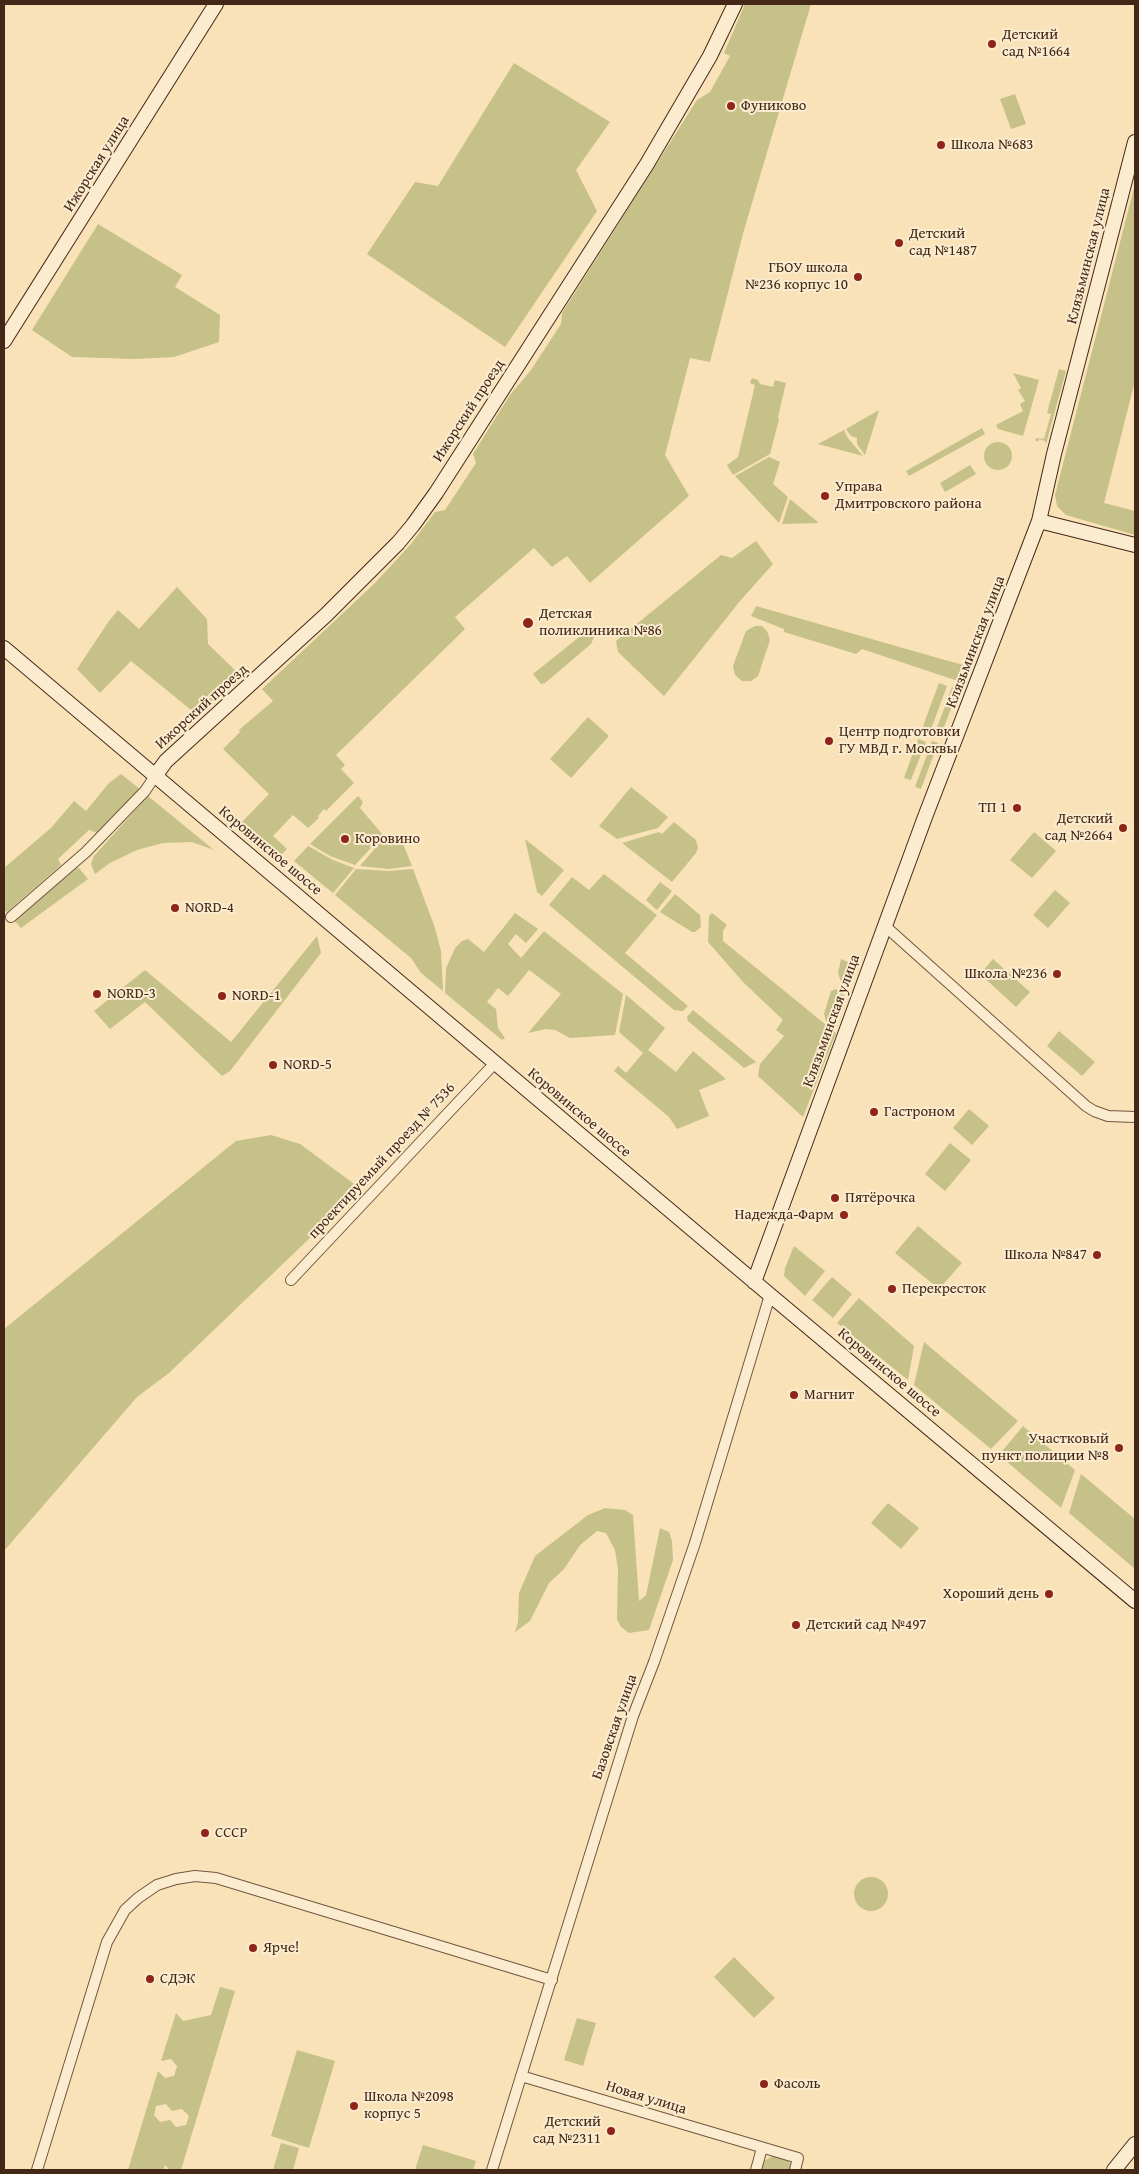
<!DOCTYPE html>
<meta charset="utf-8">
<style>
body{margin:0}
#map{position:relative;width:1139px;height:2174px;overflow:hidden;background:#f9e2b7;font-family:"Gentium Book Plus",serif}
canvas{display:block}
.frame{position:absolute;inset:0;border:5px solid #452717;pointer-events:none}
</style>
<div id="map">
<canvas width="1139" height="2174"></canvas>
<div class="frame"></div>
</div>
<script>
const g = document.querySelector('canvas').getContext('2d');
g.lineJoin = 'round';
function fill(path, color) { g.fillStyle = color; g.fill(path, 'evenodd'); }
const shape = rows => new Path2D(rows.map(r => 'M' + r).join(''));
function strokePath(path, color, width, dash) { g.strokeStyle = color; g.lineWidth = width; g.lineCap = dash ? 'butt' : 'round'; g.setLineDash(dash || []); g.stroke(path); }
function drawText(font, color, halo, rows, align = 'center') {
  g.font = font + ' "Gentium Book Plus",serif'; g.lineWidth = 4; g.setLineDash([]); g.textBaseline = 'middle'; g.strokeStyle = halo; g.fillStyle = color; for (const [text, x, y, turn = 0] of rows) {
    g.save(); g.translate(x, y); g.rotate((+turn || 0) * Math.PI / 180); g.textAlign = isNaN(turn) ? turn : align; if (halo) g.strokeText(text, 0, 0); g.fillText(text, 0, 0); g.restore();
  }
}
const green = shape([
 [745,4,811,4,744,230,710,362,690,358,665,455,689,496,590,583,567,556,552,567,534,548,455,617,465,629,336,755,345,765,341,769,354,783,326,811,324,809,318,816,319,818,308,828,293,815,273,836,287,849,278,858,239,825,269,794,223,749,240,732,239,730,273,701,262,689,374,584,411,544,435,512,445,510,476,463,473,454,510,395,531,370,561,324,562,313,697,100,710,92,730,56,724,53],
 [514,63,610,122,576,170,597,211,505,347,367,254,415,182,438,186],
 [1015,94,1026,124,1011,129,1000,99],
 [1135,184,1135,381,1104,503,1135,511,1135,535,1066,515,1057,506,1055,495],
 [98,224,182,275,175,287,220,315,219,342,174,357,134,359,72,357,32,330],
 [1059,369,1066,371,1046,444,1045,441,1039,439,1038,442,1035,440,1037,438,1044,439,1051,414,1047,413],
 [1013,373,1039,380,1023,436,998,429,996,425,1023,411,1020,404,1025,401,1018,390,1021,388],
 [752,378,758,380,760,384,773,387,775,380,786,383,778,417,779,419,770,454,733,475,727,465,738,457,755,385,750,383],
 [879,410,865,455,857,444,857,438,851,436,846,429],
 [982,428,985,434,909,476,906,471],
 [844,430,848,438,863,456,818,444],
 '984 456a14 14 0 1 1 28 0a14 14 0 1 1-28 0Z',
 [769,457,780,462,773,484,788,497,779,523,735,476],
 [970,465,976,474,945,492,940,483],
 [790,499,819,523,782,524],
 [756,541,773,564,740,601,664,696,618,652,616,641,721,555,732,558],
 [177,587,207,619,208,644,241,676,196,714,131,661,100,693,77,669,109,621,118,610,139,629],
 [756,606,945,660,967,666,961,682,862,649,856,654,784,632,784,629,751,616],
 [755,626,762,626,767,631,770,640,758,676,751,681,742,681,735,675,733,666,746,631],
 [588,630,594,637,591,644,545,683,541,684,533,674],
 [939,683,947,686,931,729,923,726],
 [952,687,958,690,941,735,935,733],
 [588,717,609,736,571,778,550,759],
 [918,739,926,742,911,780,904,778],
 [932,741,938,743,921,789,915,787],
 [121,774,141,790,98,833,89,830,58,859,61,865,7,912,4,910,4,868,51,828,74,801,86,811,109,783],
 [631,787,668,817,658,828,617,839,599,826],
 [148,796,214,850,192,842,163,843,137,850,110,863,95,874,91,864,94,856],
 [358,796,363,802,360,808,383,835,355,865,330,856,310,844],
 [674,822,696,840,698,848,696,853,672,882,622,843,659,832,662,834],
 [1034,832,1056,851,1032,878,1010,860],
 [385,837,391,846,401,839,412,866,389,869,360,866],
 [525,839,564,870,542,896,537,892],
 [308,846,333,860,354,868,333,893,294,861],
 [78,867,88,879,21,928,13,919],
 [356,869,389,871,413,869,435,928,441,951,443,991,421,973,411,958,335,895],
 [604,874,657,915,625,953,688,1006,683,1011,674,1010,549,905,572,877,589,890],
 [660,882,672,891,657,910,646,900],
 [1055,890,1070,903,1048,928,1033,915],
 [675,894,700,915,701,927,695,932,692,932,660,912],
 [515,913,538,929,526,943,516,934,508,944,521,958,544,931,623,994,615,1035,570,1038,555,1030,546,1029,528,1033,561,994,529,970,508,996,498,988,487,1002,496,1009,498,1028,505,1038,502,1040,445,993,446,968,455,948,462,941,468,939,484,952],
 [712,913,727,925,723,931,723,941,836,1033,803,1117,758,1076,760,1064,784,1036,776,1030,783,1020,743,982,708,942,709,916],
 [317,936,321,953,230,1071,222,1076,145,1002,110,1029,94,1011,145,970,231,1042],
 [841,959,857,966,848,988,841,982,838,973],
 [993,959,1030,992,1016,1007,980,974],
 [836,989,845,996,832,1028,827,1024,824,1014,831,991],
 [626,995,665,1028,648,1050,676,1072,693,1051,726,1079,699,1090,709,1116,677,1129,669,1117,614,1071,618,1066,626,1073,643,1053,619,1032],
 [693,1010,756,1062,744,1068,688,1021,687,1017],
 [1059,1031,1095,1062,1082,1076,1047,1046],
 [969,1109,989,1126,972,1145,953,1128],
 [271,1135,300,1144,361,1189,169,1373,137,1397,4,1551,4,1329,236,1141],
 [950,1143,971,1160,945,1191,925,1174],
 [918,1226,962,1263,939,1289,895,1253],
 [794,1246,825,1271,805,1296,784,1276,785,1268],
 [832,1277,852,1294,833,1318,812,1300],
 [859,1298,914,1346,908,1380,837,1323],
 [924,1342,1018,1421,991,1449,914,1385],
 [1023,1426,1075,1470,1061,1508,999,1455],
 [1081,1474,1135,1519,1135,1569,1069,1513],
 [888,1503,919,1528,901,1549,871,1523],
 [605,1508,625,1510,633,1515,639,1601,646,1595,660,1528,669,1532,672,1541,673,1560,649,1630,629,1633,621,1627,617,1619,618,1569,615,1550,606,1533,597,1531,580,1545,564,1569,549,1583,530,1621,515,1632,518,1622,519,1593,535,1556,588,1515],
 '854 1894a17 17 0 1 1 34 0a17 17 0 1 1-34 0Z',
 [734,1957,775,1998,754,2018,714,1977],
 [220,1987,235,1991,181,2170,170,2170,165,2165,163,2170,128,2170,158,2071,165,2078,174,2076,177,2066,171,2059,161,2061,176,2013,183,2021,211,2015],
 [166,2104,172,2111,182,2109,189,2116,186,2125,176,2127,170,2120,160,2122,154,2115,156,2106],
 [577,2018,596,2023,583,2066,564,2060],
 [297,2050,335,2061,309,2148,271,2136],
 [281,2143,299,2148,293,2170,273,2170],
 [423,2145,476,2161,473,2170,415,2170],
 [773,2156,787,2160,790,2163,790,2170,762,2170,764,2161]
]);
const street = shape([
 [11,917,86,852,145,791,155,776],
 [885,926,1086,1106,1094,1111,1108,1116,1135,1117],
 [291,1280,495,1063],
 [521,2076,798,2158,795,2170],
 [37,2170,107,1942,125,1910,138,1898,157,1885,176,1879,195,1876,216,1878,552,1980],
 [492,2170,633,1716,654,1662,695,1543,770,1295],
 [756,2170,762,2148]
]);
const secondary = shape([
 [4,341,216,4],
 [1039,521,1135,545],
 [4,648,770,1295,1135,1601],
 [155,776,166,761,326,615,398,543,413,525,436,493,647,164,710,56,735,4],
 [754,1282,925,817,1039,521,1054,454,1135,142],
 [1114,2170,1135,2144]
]);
const markers = [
 [992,44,5,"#8f2418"],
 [731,106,5,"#8f2418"],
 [941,145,5,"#8f2418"],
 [899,243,5,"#8f2418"],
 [858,277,5,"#8f2418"],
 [825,496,5,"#8f2418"],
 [528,623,6,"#8f2418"],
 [829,741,5,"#8f2418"],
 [1017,808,5,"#8f2418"],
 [1123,828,5,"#8f2418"],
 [345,839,5,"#8f2418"],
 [175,908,5,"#8f2418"],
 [1057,974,5,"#8f2418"],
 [97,994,5,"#8f2418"],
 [222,996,5,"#8f2418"],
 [273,1065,5,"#8f2418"],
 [874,1112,5,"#8f2418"],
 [835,1198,5,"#8f2418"],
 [844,1215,5,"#8f2418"],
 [1097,1255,5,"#8f2418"],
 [892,1289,5,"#8f2418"],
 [794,1395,5,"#8f2418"],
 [1119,1448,5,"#8f2418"],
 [1049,1594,5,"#8f2418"],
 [796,1625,5,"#8f2418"],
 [205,1833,5,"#8f2418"],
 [253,1948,5,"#8f2418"],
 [150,1979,5,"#8f2418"],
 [764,2084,5,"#8f2418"],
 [354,2106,5,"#8f2418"],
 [611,2131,5,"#8f2418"]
];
const poiNames = [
 ["Детский",1002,35],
 ["сад №1664",1002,52],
 ["Фуниково",741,106],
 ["Школа №683",951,145],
 ["Детский",909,234],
 ["сад №1487",909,251],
 ["ГБОУ школа",848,268,"right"],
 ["№236 корпус 10",848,285,"right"],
 ["Управа",835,487],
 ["Дмитровского района",835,504],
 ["Детская",539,614],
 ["поликлиника №86",539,631],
 ["Центр подготовки",839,732],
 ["ГУ МВД г. Москвы",839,749],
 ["ТП 1",1007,808,"right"],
 ["Детский",1113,819,"right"],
 ["сад №2664",1113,836,"right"],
 ["Коровино",355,839],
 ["NORD-4",185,908],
 ["Школа №236",1047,974,"right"],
 ["NORD-3",107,994],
 ["NORD-1",232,996],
 ["NORD-5",283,1065],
 ["Гастроном",884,1112],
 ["Пятёрочка",845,1198],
 ["Надежда-Фарм",834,1215,"right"],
 ["Школа №847",1087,1255,"right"],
 ["Перекресток",902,1289],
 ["Магнит",804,1395],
 ["Участковый",1109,1439,"right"],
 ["пункт полиции №8",1109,1456,"right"],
 ["Хороший день",1039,1594,"right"],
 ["Детский сад №497",806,1625],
 ["СССР",215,1833],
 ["Ярче!",263,1948],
 ["СДЭК",160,1979],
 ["Фасоль",774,2084],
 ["Школа №2098",364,2097],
 ["корпус 5",364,2114],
 ["Детский",601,2122,"right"],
 ["сад №2311",601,2139,"right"]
];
const streetNames = [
 ["Ижорская улица",97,164,-58],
 ["Клязьминская улица",1089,256,-76],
 ["Ижорский проезд",469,411,-57],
 ["Клязьминская улица",976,642,-69],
 ["Ижорский проезд",202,707,-42],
 ["Коровинское шоссе",270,851,40],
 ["Клязьминская улица",832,1021,-70],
 ["Коровинское шоссе",579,1113,40],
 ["проектируемый проезд № 7536",382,1161,-47],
 ["Коровинское шоссе",889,1373,40],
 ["Базовская улица",615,1727,-71],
 ["Новая улица",646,2098,17]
];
fill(green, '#c5c189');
strokePath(street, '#72563f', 12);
strokePath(secondary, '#452717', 16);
strokePath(street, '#fbecd0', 10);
strokePath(secondary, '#fbecd0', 14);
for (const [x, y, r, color] of markers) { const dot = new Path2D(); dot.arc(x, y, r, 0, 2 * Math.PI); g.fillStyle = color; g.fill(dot); strokePath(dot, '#fbecd0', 2); }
drawText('15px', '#452717', '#fbecd0', poiNames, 'left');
drawText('15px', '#452717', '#fbecd0', streetNames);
</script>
